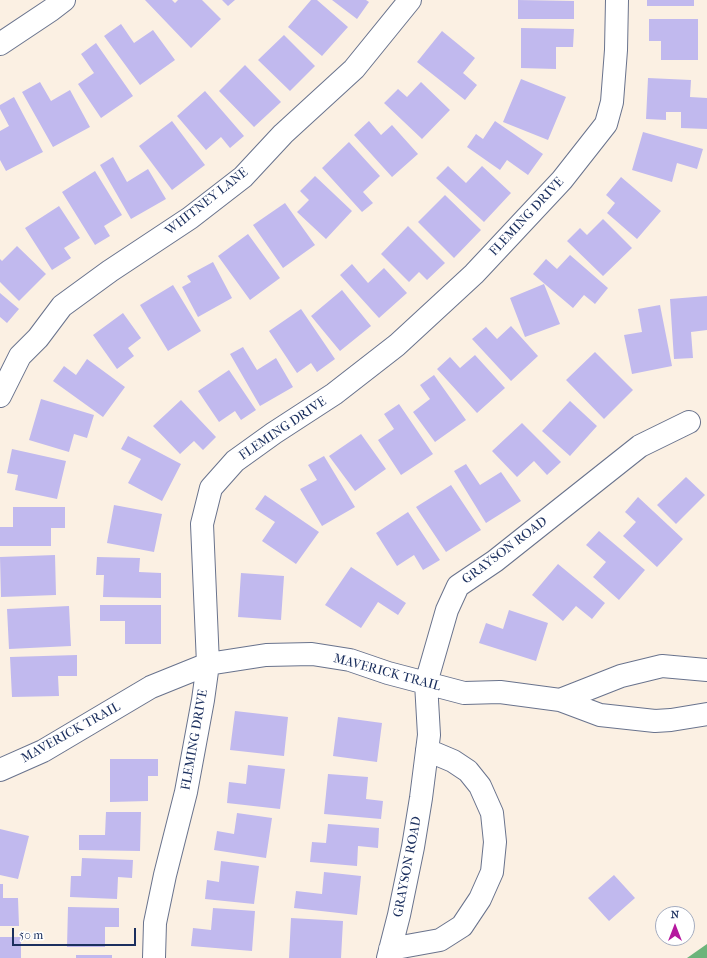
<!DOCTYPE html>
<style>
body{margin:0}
#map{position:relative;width:707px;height:958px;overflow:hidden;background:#fbf0e3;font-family:"IM FELL French Canon",serif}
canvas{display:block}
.north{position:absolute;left:655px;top:906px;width:40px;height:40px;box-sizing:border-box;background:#fff;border:1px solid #a4acbf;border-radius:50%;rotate:0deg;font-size:11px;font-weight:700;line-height:16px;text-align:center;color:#1b2f5e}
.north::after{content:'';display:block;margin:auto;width:14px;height:18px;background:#b5179e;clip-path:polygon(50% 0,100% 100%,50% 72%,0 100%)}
.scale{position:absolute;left:12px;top:928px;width:124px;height:18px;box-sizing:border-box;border:2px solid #1b2f5e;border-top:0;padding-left:5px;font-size:12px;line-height:14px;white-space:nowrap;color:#1b2f5e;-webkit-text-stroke:3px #fff;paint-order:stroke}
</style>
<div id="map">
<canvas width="707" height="958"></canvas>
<div class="north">N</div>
<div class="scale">50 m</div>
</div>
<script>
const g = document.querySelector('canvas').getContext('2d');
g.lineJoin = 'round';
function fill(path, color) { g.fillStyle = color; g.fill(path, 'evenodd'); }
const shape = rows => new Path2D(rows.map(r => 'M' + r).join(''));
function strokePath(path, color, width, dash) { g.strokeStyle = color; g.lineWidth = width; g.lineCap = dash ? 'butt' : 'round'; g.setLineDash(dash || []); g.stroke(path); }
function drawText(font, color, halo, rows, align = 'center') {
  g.font = font + ' "IM FELL French Canon",serif'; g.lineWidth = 3; g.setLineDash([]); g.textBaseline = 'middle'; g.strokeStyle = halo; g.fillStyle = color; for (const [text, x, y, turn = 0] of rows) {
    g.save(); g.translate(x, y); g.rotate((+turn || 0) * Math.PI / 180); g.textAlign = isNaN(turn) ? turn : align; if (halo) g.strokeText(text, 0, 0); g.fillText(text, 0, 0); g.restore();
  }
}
const forest = shape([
 [707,944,707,958,687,958]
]);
const building = shape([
 [145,0,172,0,175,3,178,0,202,0,221,19,191,48],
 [222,0,235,0,228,6],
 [311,0,317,0,348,27,322,56,288,27],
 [332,0,366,0,369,2,357,19],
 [518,0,574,1,574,19,518,19],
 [647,0,694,0,694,6,647,6],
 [649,19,698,19,698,60,661,60,661,41,649,41],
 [121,24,134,43,153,30,175,60,140,85,104,36],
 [521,28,574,29,573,47,556,47,556,69,521,68],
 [442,31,475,58,463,73,477,85,465,100,417,62],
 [284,35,315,66,290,91,258,60],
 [96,43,133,96,101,118,78,84,94,73,81,54],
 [245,65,281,102,254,127,219,91],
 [648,78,691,80,690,97,707,98,707,129,681,128,681,112,666,112,666,120,646,119],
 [521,79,566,97,548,140,503,122],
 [40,82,51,101,70,90,90,127,53,147,22,92],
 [421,82,450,110,422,139,384,103,398,89,407,97],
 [205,91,244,136,230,148,221,137,206,150,177,116],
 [14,97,43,152,6,171,0,160,0,131,9,126,0,109,0,105],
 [172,121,205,165,172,190,139,146],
 [369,121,381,135,392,125,418,154,392,177,354,135],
 [495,121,543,154,528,175,507,160,500,170,467,147,476,134,483,139],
 [643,132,703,149,697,169,677,163,672,182,632,170],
 [349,142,380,176,363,192,373,203,362,212,322,168],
 [113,157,127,182,148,169,166,199,131,219,100,165],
 [448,166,466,183,482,166,511,193,484,222,436,178],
 [95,171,122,215,104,226,110,236,95,245,62,192],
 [315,176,352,211,326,239,297,212,309,200,300,191],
 [621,177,661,211,637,239,607,213,615,203,606,195],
 [445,195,481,230,454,258,418,222],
 [285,203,315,245,283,268,253,225],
 [59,206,80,238,64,248,71,258,52,270,25,228],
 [603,219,632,248,603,276,567,241,580,228,587,235],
 [408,226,445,263,427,280,419,272,409,282,381,254],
 [248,234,280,278,250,300,218,256],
 [17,246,46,274,19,301,0,282,0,259,2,261],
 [570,255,608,288,595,304,584,295,573,308,533,274,546,259,557,269],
 [213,262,232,298,198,317,182,287,191,282,187,276],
 [352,264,368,283,384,268,407,293,379,318,340,275],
 [544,284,560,324,525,337,510,298],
 [173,285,201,331,168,351,140,305],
 [342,290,371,326,340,351,311,316],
 [0,293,19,309,7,323,0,317],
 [707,296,707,330,691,332,693,358,674,359,670,299],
 [660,305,672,366,632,374,624,335,642,332,638,309],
 [301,309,335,359,317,372,311,363,297,373,269,331],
 [123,313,141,338,128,348,134,356,117,369,93,335],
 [511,326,538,356,511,381,472,339,486,327,497,339],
 [243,347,257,370,276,358,293,387,260,406,230,354],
 [595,352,633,390,604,419,566,380],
 [475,355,505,388,477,413,437,369,450,357,460,368],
 [87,359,125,387,103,417,53,381,64,366,76,375],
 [229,370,256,410,241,420,235,411,219,422,198,391],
 [434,375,466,420,435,442,413,412,430,399,420,385],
 [41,399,94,415,87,438,74,434,69,452,29,440],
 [181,400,216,437,203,450,194,441,180,454,153,426],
 [570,401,597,426,570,456,542,431],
 [399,404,433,454,401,475,378,440,394,429,384,414],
 [522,423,561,462,547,475,534,461,517,477,492,451],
 [361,434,386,469,355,491,329,456],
 [128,436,181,464,162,501,128,483,141,459,121,449],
 [12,449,66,461,57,499,15,490,18,475,7,473],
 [324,456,355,507,322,526,300,489,317,480,308,465],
 [466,464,480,485,501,472,521,501,486,523,454,471],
 [686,477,705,495,676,524,657,505],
 [451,485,481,530,446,552,416,507],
 [265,495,319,532,296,564,262,541,275,522,255,509],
 [638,497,683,539,657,567,623,536,636,522,625,512],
 [114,505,162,514,154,552,107,543],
 [13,507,65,507,65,528,51,528,51,546,0,546,0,527,13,527],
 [408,512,440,560,423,570,414,555,397,566,376,533],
 [599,531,645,570,619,600,593,577,606,562,586,545],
 [55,555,56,595,1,597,0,557],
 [97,557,140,558,139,572,161,573,161,598,103,597,104,575,96,575],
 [558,564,605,603,592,619,576,606,563,621,532,595],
 [351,567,406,603,398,615,378,602,361,628,325,605],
 [241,573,284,576,281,620,238,617],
 [100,605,161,605,161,644,125,644,125,621,100,621],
 [69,606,71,646,9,649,7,609],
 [509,610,548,623,536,661,479,643,486,623,503,629],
 [77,655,77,676,58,676,59,696,12,697,10,657],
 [235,711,288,717,284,756,230,750],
 [338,717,382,723,377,762,333,756],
 [110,759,158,759,158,776,148,776,148,801,110,802],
 [248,765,285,769,280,809,227,803,229,782,246,784],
 [328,774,368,777,366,799,383,801,381,819,324,814],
 [106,812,141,812,140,851,79,850,79,835,105,835],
 [237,813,272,818,266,858,214,850,217,831,234,834],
 [328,824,379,828,378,848,358,846,357,866,310,862,312,842,326,843],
 [0,829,29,836,18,879,0,875],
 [82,858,133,860,132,878,118,877,117,899,70,897,71,876,81,876],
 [221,861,259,866,254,904,205,899,207,880,219,882],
 [324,872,361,876,357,915,294,908,296,891,322,894],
 [614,875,635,898,609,921,588,898],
 [0,884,3,884,3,898,18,898,19,926,0,926],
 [68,907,119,908,119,927,105,927,105,947,67,947],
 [213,908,255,911,252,951,191,946,193,928,211,930],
 [291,918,343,921,341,958,289,958],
 [0,937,21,937,21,958,0,958],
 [76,955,112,955,112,958,76,958]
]);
const minor = shape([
 [0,44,51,10,64,0],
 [0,396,20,356,38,338,62,306,110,271,190,218,243,177,283,134,354,69,410,0],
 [560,700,621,676,662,666,707,670],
 [0,770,43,751,151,687,208,664,266,655,312,654,350,660,388,673,464,693,500,692,560,700,600,715,655,721,671,720,707,714],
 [390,949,440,940,462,926,480,899,492,872,495,842,492,813,480,786,468,771,453,761,427,750],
 [154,958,155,923,165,875,186,792,203,700,208,664,202,524,211,488,235,461,274,433,334,394,397,345,474,274,562,180,606,124,612,102,616,50,617,0],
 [388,958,399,915,413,847,421,798,429,735,426,683,447,610,458,586,495,561,640,446,689,422]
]);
const streetNames = [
 ["WHITNEY LANE",207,202,-38],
 ["FLEMING DRIVE",527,217,-47],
 ["FLEMING DRIVE",283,429,-34],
 ["GRAYSON ROAD",505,551,-37],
 ["MAVERICK TRAIL",387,673,15],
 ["MAVERICK TRAIL",71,733,-29],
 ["FLEMING DRIVE",195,740,-80],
 ["GRAYSON ROAD",408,867,-79]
];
fill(forest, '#6cb47a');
fill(building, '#c1b9ee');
strokePath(minor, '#69738d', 24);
strokePath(minor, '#fff', 22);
drawText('13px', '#1b2f5e', '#fff', streetNames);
</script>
